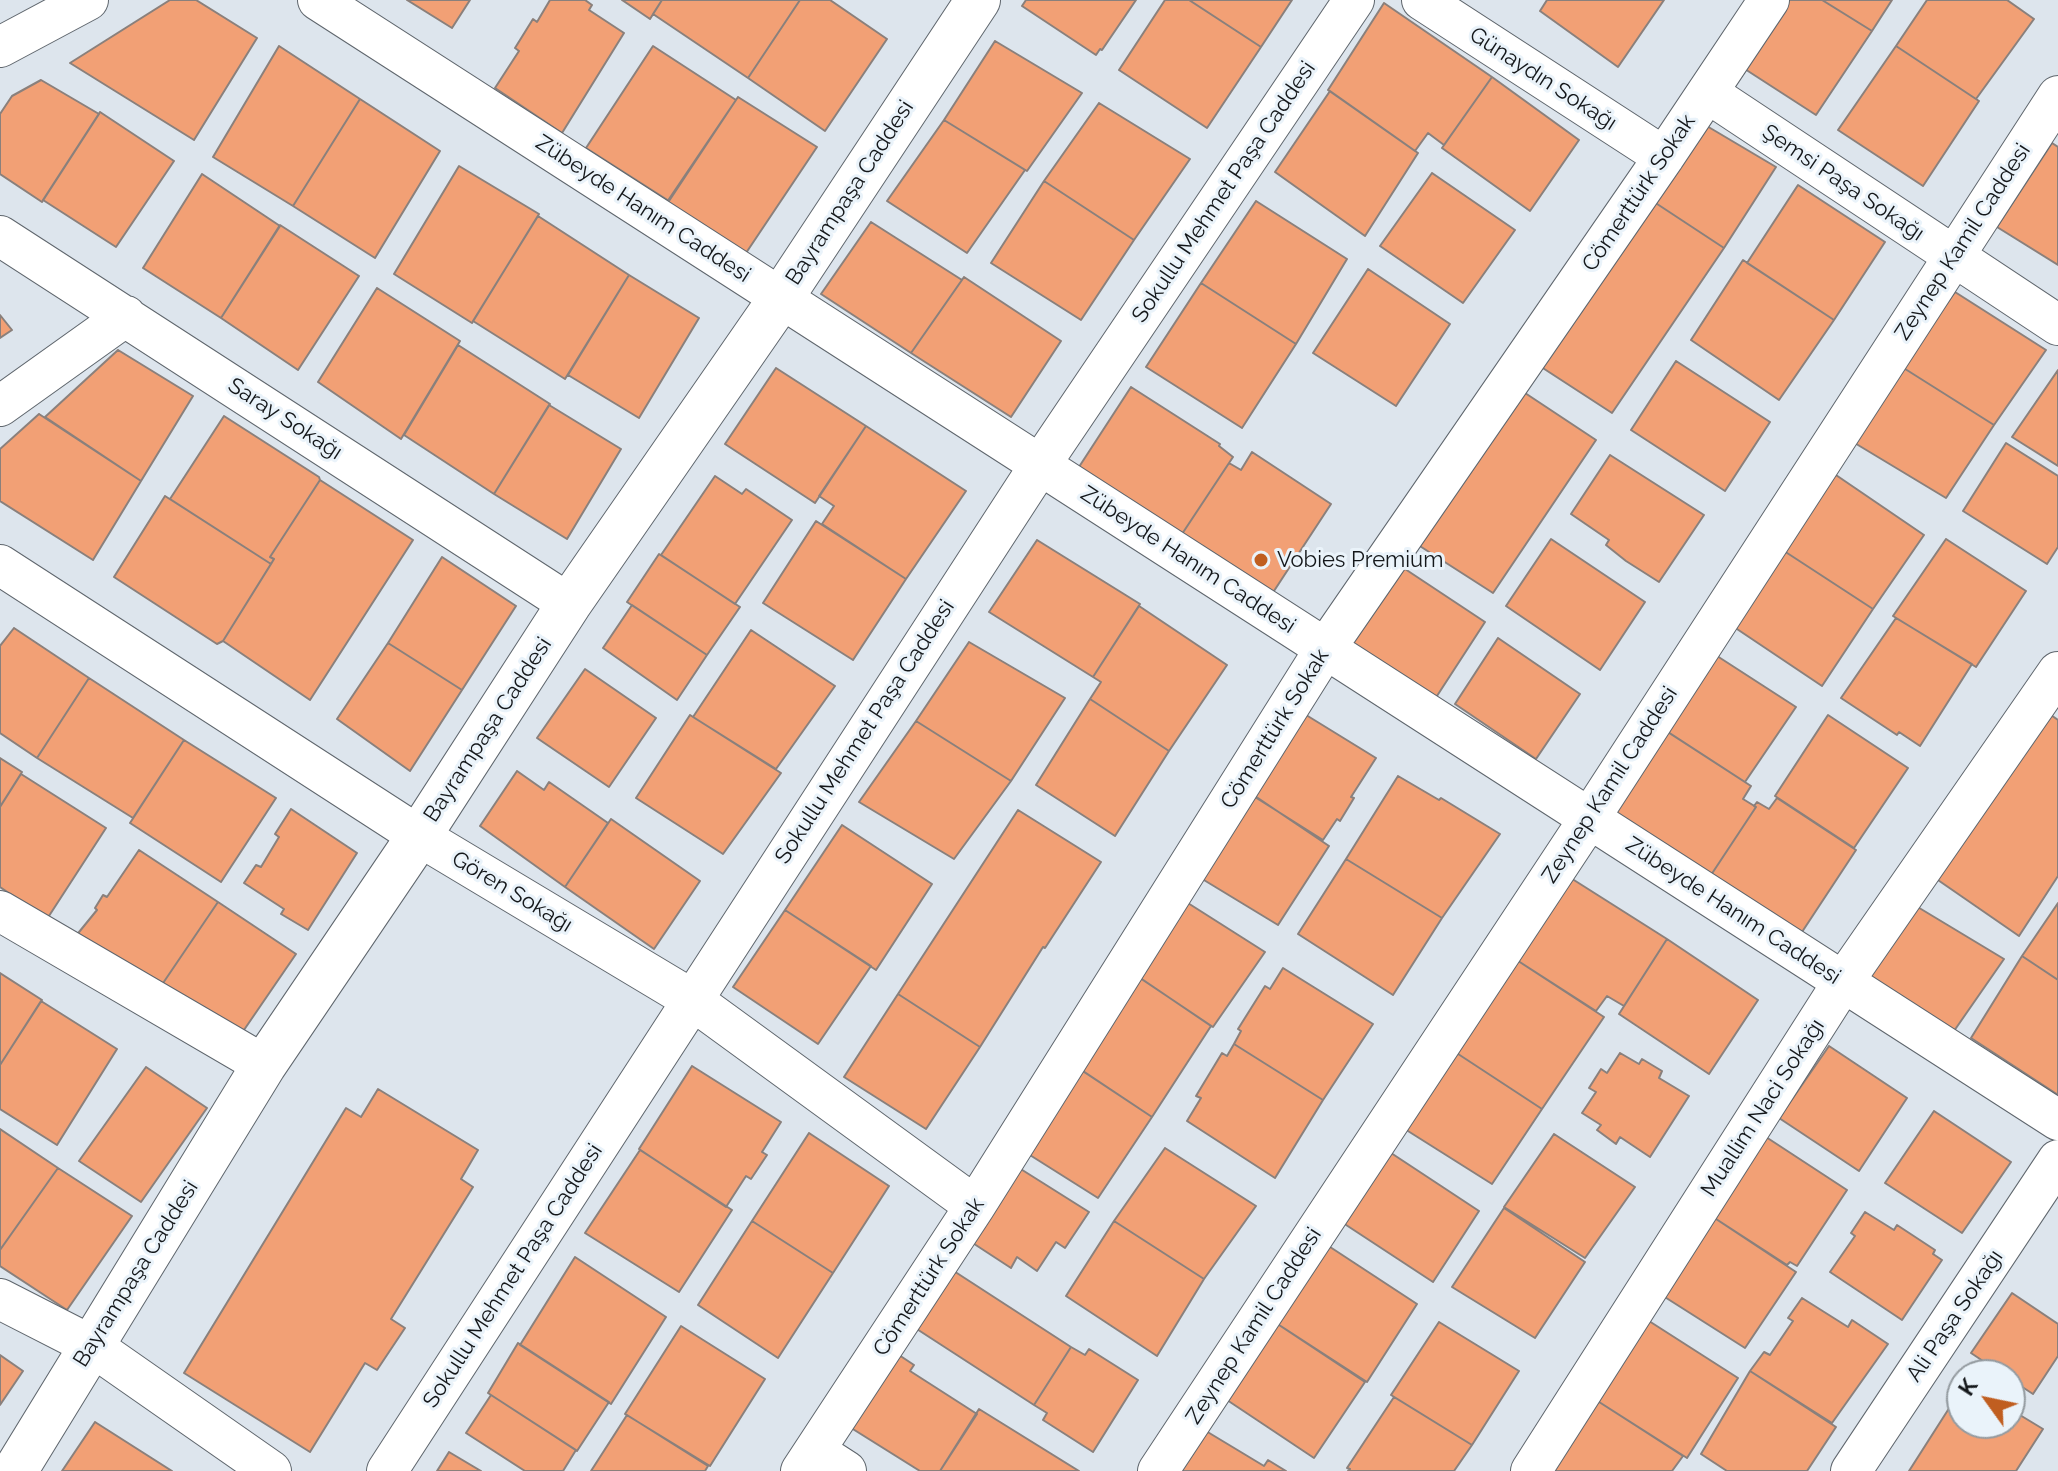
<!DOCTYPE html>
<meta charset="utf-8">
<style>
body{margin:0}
#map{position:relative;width:2058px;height:1471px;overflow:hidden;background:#dde5ed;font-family:Raleway,sans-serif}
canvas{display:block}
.north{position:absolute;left:1946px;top:1359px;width:80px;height:80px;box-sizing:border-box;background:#eaf3fa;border:2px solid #949ba0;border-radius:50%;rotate:303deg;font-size:22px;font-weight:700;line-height:32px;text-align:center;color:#14171a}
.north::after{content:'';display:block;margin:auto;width:28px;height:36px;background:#c05e20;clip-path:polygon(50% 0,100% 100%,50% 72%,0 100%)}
</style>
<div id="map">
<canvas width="2058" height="1471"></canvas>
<div class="north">K</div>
</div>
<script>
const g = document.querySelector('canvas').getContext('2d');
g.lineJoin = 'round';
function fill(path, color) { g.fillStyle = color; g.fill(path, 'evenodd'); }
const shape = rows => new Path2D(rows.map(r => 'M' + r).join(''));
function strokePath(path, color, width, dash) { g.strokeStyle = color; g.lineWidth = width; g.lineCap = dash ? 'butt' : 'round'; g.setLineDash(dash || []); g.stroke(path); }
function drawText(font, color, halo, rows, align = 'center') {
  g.font = font + ' Raleway,sans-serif'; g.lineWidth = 6; g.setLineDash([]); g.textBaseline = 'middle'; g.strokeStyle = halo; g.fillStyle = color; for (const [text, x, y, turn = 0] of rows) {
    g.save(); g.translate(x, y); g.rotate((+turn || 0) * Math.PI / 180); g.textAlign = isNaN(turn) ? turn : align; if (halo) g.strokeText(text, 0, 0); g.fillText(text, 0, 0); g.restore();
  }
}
const building = shape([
 [170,0,196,0,257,38,194,140,70,63,170,0],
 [407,0,470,0,452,28,407,0],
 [550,0,585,0,592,5,589,10,624,33,562,133,495,88,519,51,515,48,533,19,537,22,550,0],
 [622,0,662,0,650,19,622,0],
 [662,0,800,0,748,78,653,14,662,0],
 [800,0,830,0,887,39,825,131,748,78,800,0],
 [1026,0,1136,0,1102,50,1100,49,1096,55,1022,6,1026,0],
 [1165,0,1189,0,1261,47,1207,128,1119,70,1165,0],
 [1189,0,1292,0,1261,47,1189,0],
 [1547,0,1664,0,1618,67,1540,11,1547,0],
 [1775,0,1822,0,1872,31,1816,115,1734,62,1775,0],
 [1822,0,1892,0,1872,31,1822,0],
 [1927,0,2007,0,2034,19,1976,99,1896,46,1927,0],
 [1384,3,1492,77,1444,145,1428,133,1415,151,1328,90,1384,3],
 [995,41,1082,93,1027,171,944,120,995,41],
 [279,46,360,99,293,206,213,157,279,46],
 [653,46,736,100,669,201,586,148,653,46],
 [1896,46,1979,101,1923,186,1838,130,1896,46],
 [1492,77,1579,140,1530,211,1442,148,1492,77],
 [41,80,99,114,42,202,0,174,0,114,12,96,41,80],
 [1330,91,1418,153,1365,236,1275,172,1330,91],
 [738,97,817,147,746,253,667,202,738,97],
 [360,99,440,151,375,258,293,206,360,99],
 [1099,103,1190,159,1134,240,1044,181,1099,103],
 [100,112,174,161,116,247,43,200,100,112],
 [1695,119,1776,167,1724,248,1645,196,1695,119],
 [944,120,1025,170,967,253,887,201,944,120],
 [2052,143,2058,147,2058,265,1997,227,2052,143],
 [459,166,539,214,472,323,394,274,459,166],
 [1432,173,1515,230,1463,303,1380,246,1432,173],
 [202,174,280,226,221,318,143,268,202,174],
 [1044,181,1134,240,1081,320,991,263,1044,181],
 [1798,185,1885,242,1834,320,1747,263,1798,185],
 [1645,196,1724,248,1612,413,1532,361,1645,196],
 [1256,201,1347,259,1296,344,1201,283,1256,201],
 [538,216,629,275,565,379,473,321,538,216],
 [871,222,962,280,911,353,821,294,871,222],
 [280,225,359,276,298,370,221,318,280,225],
 [1743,260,1834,320,1779,400,1691,340,1743,260],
 [1368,269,1450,324,1396,406,1313,353,1368,269],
 [629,275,699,318,639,418,568,375,629,275],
 [964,277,1061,341,1011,417,911,353,964,277],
 [1201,283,1296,344,1242,428,1146,367,1201,283],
 [377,288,460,341,401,439,318,382,377,288],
 [1955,292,2046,350,1994,425,1902,367,1955,292],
 [0,315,12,330,0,338,0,315],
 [458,345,550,404,494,494,404,435,458,345],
 [118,350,193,396,141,481,45,417,118,350],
 [1676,361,1770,422,1725,491,1631,430,1676,361],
 [1902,367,1994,425,1946,498,1853,442,1902,367],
 [776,368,866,426,815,503,725,444,776,368],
 [2058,370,2058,466,2012,437,2058,370],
 [1131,387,1220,444,1219,446,1233,457,1182,534,1077,470,1131,387],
 [1516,387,1596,440,1493,593,1412,541,1516,387],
 [549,405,621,449,567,539,494,494,549,405],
 [39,414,141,481,93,560,0,501,0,449,39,414],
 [224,416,319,477,320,480,270,557,274,559,271,564,170,499,224,416],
 [866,426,966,491,906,579,822,524,834,506,819,496,866,426],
 [2006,443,2058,476,2058,547,2047,564,1963,511,2006,443],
 [1252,452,1331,504,1272,594,1182,534,1229,463,1241,470,1252,452],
 [1610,455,1704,515,1659,582,1626,561,1606,545,1609,540,1571,514,1610,455],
 [1833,473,1924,535,1873,609,1781,549,1833,473],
 [715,476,742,494,746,489,792,520,735,604,661,555,715,476],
 [320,480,413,540,310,700,223,641,274,559,270,557,320,480],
 [165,496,271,564,223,641,217,644,114,577,165,496],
 [816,521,906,579,853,660,763,603,816,521],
 [1551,539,1645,602,1600,670,1506,606,1551,539],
 [1946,539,2026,591,1976,667,1893,616,1946,539],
 [1037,540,1140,604,1093,677,989,612,1037,540],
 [1781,549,1873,609,1822,686,1731,625,1781,549],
 [659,554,740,607,707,655,627,602,659,554],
 [442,557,516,606,462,690,388,643,442,557],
 [1393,561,1485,622,1435,699,1344,640,1393,561],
 [632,605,707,655,677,700,603,648,632,605],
 [1139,606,1227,665,1169,751,1090,699,1101,682,1093,677,1139,606],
 [1896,618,1972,664,1920,746,1899,732,1897,735,1841,698,1896,618],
 [14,628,89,678,37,758,0,733,0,646,14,628],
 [751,630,835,686,776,769,693,717,751,630],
 [1498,638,1580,694,1536,759,1455,704,1498,638],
 [969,642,1065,698,1011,781,916,721,969,642],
 [388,643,462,690,410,771,337,719,388,643],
 [1714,654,1796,707,1745,782,1665,730,1714,654],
 [585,669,656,718,609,787,537,738,585,669],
 [89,678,184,740,133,818,37,758,89,678],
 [1090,699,1169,751,1115,836,1036,785,1090,699],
 [1298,710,1376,758,1351,797,1354,798,1340,821,1337,819,1323,840,1247,792,1298,710],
 [2048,713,2058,720,2058,876,2019,936,1935,878,2048,713],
 [690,715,781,773,723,854,636,798,690,715],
 [1828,715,1908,768,1854,848,1775,796,1828,715],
 [916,721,1011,781,954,859,859,802,916,721],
 [1663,729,1751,786,1743,799,1756,807,1711,875,1607,813,1663,729],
 [184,740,276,798,221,882,130,823,184,740],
 [0,758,22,772,0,807,0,758],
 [517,771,544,790,549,782,608,823,565,887,480,826,517,771],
 [21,774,106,828,47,919,0,887,0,807,21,774],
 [1398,776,1439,800,1441,798,1500,834,1442,918,1346,859,1398,776],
 [1249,792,1329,846,1278,925,1194,874,1249,792],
 [1777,798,1856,850,1802,932,1711,875,1756,807,1754,806,1757,802,1769,809,1777,798],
 [291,809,357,853,308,930,281,914,284,909,244,883,256,865,261,867,279,837,275,834,291,809],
 [1018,810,1101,862,1045,948,1043,947,980,1047,898,994,1018,810],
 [611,819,700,881,654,949,565,887,611,819],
 [842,825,932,884,876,970,785,910,842,825],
 [139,850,218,902,157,992,75,937,97,910,95,908,103,895,107,897,139,850],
 [1346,859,1442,918,1393,995,1298,934,1346,859],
 [1566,875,1667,939,1624,1006,1607,996,1596,1011,1512,957,1566,875],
 [1180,898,1265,952,1213,1027,1131,972,1180,898],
 [218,902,296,954,233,1046,157,992,218,902],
 [2058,903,2058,980,2022,956,2058,903],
 [1916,906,2004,959,1954,1031,1866,977,1916,906],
 [785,910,871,966,818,1044,733,987,785,910],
 [1667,939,1758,1000,1709,1074,1619,1014,1667,939],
 [2022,956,2058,980,2058,1095,1971,1038,2022,956],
 [1512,957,1604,1017,1542,1109,1452,1050,1512,957],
 [1283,968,1373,1024,1323,1100,1234,1044,1241,1031,1238,1029,1265,986,1270,989,1283,968],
 [1130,971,1211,1026,1152,1117,1071,1063,1130,971],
 [0,973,42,1000,0,1065,0,973],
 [898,994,980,1047,926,1129,844,1077,898,994],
 [41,1001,117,1049,57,1145,0,1109,0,1065,41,1001],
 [1234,1044,1323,1100,1275,1178,1187,1121,1201,1098,1196,1096,1222,1053,1227,1056,1234,1044],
 [1829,1046,1907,1098,1859,1171,1779,1118,1829,1046],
 [1452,1050,1542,1109,1492,1184,1400,1126,1452,1050],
 [1620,1053,1639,1064,1642,1059,1662,1071,1659,1078,1689,1096,1650,1157,1620,1137,1616,1144,1597,1130,1601,1125,1582,1113,1596,1092,1589,1088,1601,1069,1607,1073,1620,1053],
 [1069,1062,1152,1117,1098,1198,1014,1145,1069,1062],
 [692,1066,781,1122,762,1152,767,1155,751,1179,746,1176,726,1207,639,1149,692,1066],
 [146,1067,207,1108,141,1202,79,1161,146,1067],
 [378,1089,478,1150,461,1179,473,1187,391,1319,405,1328,377,1370,365,1363,310,1452,184,1373,346,1108,361,1117,378,1089],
 [1934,1111,2011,1162,1962,1233,1885,1183,1934,1111],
 [0,1129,58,1168,0,1250,0,1129],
 [809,1133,889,1186,833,1273,752,1221,809,1133],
 [1554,1134,1635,1187,1585,1258,1504,1207,1554,1134],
 [1766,1137,1847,1190,1797,1266,1790,1262,1787,1265,1713,1217,1766,1137],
 [1165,1148,1256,1206,1204,1279,1114,1221,1165,1148],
 [1385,1149,1479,1211,1433,1282,1337,1219,1385,1149],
 [640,1150,732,1210,679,1292,585,1233,640,1150],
 [1008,1161,1089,1212,1065,1248,1056,1242,1037,1271,1017,1257,1011,1268,962,1236,1008,1161],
 [58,1168,132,1216,67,1310,0,1266,0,1250,58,1168],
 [1504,1208,1585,1262,1535,1338,1452,1287,1504,1208],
 [1865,1212,1894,1230,1897,1225,1935,1250,1933,1254,1942,1260,1902,1320,1830,1272,1855,1236,1851,1233,1865,1212],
 [1713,1217,1796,1272,1745,1348,1660,1294,1713,1217],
 [752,1221,833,1273,778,1358,698,1305,752,1221],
 [1114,1221,1204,1279,1157,1356,1066,1296,1114,1221],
 [1324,1243,1417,1304,1367,1382,1273,1321,1324,1243],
 [575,1257,666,1317,611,1404,520,1345,575,1257],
 [943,1264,1071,1347,1034,1405,906,1322,943,1264],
 [2012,1293,2058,1324,2058,1356,2033,1394,2010,1379,2010,1375,2004,1375,1971,1353,2012,1293],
 [1802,1298,1848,1327,1852,1320,1888,1344,1832,1423,1750,1371,1764,1352,1770,1355,1793,1321,1788,1318,1802,1298],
 [1273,1321,1365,1382,1314,1458,1221,1396,1273,1321],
 [1649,1321,1738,1378,1687,1458,1596,1400,1649,1321],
 [1439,1322,1519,1371,1472,1445,1391,1395,1439,1322],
 [681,1326,765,1379,710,1466,625,1414,681,1326],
 [518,1343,609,1402,577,1451,488,1393,518,1343],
 [887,1347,914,1365,910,1371,977,1414,940,1471,920,1471,840,1421,887,1347],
 [1071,1347,1085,1355,1089,1349,1138,1380,1093,1452,1043,1420,1047,1413,1034,1405,1071,1347],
 [0,1355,23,1371,0,1405,0,1355],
 [1750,1371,1836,1427,1807,1471,1727,1471,1701,1454,1750,1371],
 [1962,1388,1962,1423,2010,1423,2010,1409,2043,1429,2016,1471,1909,1471,1962,1388],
 [491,1395,576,1450,563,1471,525,1471,466,1433,491,1395],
 [1394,1397,1472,1445,1454,1471,1348,1471,1350,1469,1347,1468,1394,1397],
 [1596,1400,1683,1456,1672,1471,1547,1471,1596,1400],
 [979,1409,1079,1471,940,1471,979,1409],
 [627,1415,708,1466,705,1471,591,1471,627,1415],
 [95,1422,172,1471,62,1471,95,1422],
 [1201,1428,1264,1466,1268,1460,1286,1471,1177,1471,1201,1428],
 [449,1452,481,1471,437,1471,449,1452]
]);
const minor = shape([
 [318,0,2058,1120],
 [1422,0,1664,157],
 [0,47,88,0],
 [1708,93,2058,325],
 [0,236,569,604],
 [0,406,126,316],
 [0,565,419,836,691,999,975,1206],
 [0,911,264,1065],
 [0,1299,92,1346,271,1471],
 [815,1451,846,1471],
 [387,1471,1040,465,1354,0],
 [801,1471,975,1206,1325,649,1664,157,1769,0],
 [1158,1471,1589,819,2058,96],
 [1531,1471,1843,982,2058,672],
 [1851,1471,2058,1160]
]);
const tertiary = shape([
 [15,1471,264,1065,419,836,569,604,781,298,978,0]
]);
const markers = [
 [1261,560,8,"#c05e20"]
];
const streetNames = [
 ["Günaydın Sokağı",1543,79,33],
 ["Şemsi Paşa Sokağı",1843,183,34],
 ["Sokullu Mehmet Paşa Caddesi",1224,192,-56],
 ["Bayrampaşa Caddesi",850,193,-57],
 ["Cömerttürk Sokak",1639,193,-56],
 ["Zübeyde Hanım Caddesi",643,209,33],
 ["Zeynep Kamil Caddesi",1963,242,-57],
 ["Saray Sokağı",285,419,33],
 ["Zübeyde Hanım Caddesi",1188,560,33],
 ["Cömerttürk Sokak",1275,729,-58],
 ["Bayrampaşa Caddesi",488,730,-57],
 ["Sokullu Mehmet Paşa Caddesi",865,732,-57],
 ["Zeynep Kamil Caddesi",1610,785,-57],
 ["Gören Sokağı",512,892,31],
 ["Zübeyde Hanım Caddesi",1733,911,33],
 ["Muallim Naci Sokağı",1763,1108,-57],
 ["Bayrampaşa Caddesi",136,1274,-58],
 ["Sokullu Mehmet Paşa Caddesi",513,1276,-57],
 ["Cömerttürk Sokak",929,1277,-57],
 ["Ali Paşa Sokağı",1955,1316,-56],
 ["Zeynep Kamil Caddesi",1254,1326,-57]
];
const poiNames = [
 ["Vobies Premium",1277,560]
];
fill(building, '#f2a075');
strokePath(building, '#8a807c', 2);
strokePath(minor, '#5f666d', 42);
strokePath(tertiary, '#5f666d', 46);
strokePath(minor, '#fff', 40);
strokePath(tertiary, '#fff', 44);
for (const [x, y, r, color] of markers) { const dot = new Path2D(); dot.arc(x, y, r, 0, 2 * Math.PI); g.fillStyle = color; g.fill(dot); strokePath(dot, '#eaf3fa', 3); }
drawText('22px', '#14171a', '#eaf3fa', streetNames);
drawText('22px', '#14171a', '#eaf3fa', poiNames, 'left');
</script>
